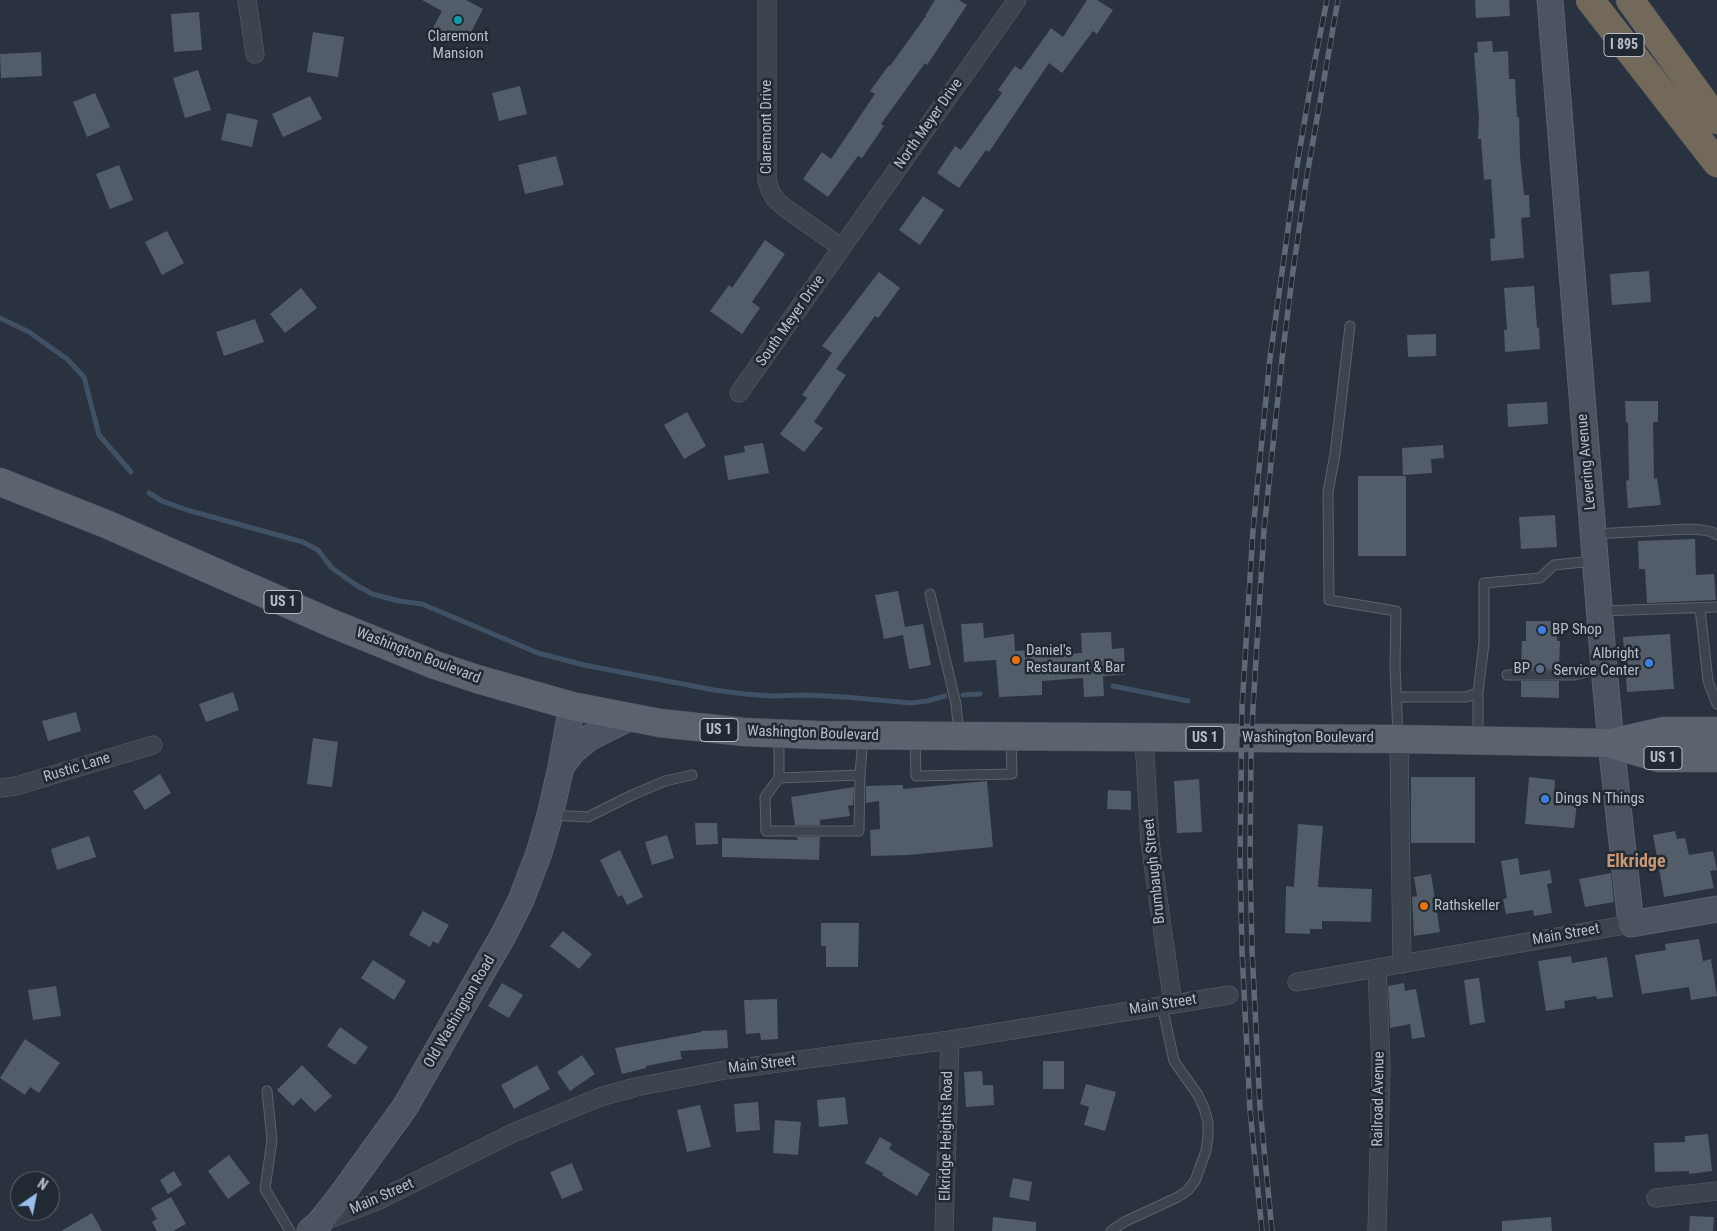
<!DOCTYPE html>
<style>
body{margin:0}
#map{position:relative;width:1717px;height:1231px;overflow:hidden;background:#29323e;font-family:"Roboto Condensed",sans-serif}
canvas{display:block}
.north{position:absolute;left:10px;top:1171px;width:50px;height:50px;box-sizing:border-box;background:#212933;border:1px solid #5e656f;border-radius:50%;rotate:33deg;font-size:14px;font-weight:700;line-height:20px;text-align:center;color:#b9bfc9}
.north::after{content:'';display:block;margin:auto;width:18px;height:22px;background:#9abdec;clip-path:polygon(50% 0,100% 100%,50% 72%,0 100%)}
</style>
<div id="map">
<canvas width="1717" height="1231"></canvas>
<div class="north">N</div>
</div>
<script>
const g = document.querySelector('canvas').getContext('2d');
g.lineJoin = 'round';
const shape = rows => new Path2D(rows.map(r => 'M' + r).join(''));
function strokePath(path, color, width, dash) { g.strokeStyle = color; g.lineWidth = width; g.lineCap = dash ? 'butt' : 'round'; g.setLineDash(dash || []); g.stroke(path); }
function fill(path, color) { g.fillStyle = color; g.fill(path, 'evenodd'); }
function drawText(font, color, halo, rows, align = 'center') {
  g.font = font + ' "Roboto Condensed",sans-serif'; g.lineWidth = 5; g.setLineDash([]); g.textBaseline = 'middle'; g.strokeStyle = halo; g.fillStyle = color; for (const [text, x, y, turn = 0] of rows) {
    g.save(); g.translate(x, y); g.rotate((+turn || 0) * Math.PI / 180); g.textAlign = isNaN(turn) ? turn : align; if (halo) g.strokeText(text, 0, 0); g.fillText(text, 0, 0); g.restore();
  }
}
const stream = shape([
 [0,318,29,332,67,359,84,377,99,435,131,472],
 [149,493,162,501,187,510,303,542,318,550,332,568,353,583,372,594,399,601,422,604,538,653,584,665,714,690,745,694,772,696,806,695,845,697,911,703,927,701,945,696],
 [1113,686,1188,701],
 [963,695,980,694]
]);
const building = shape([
 [422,0,466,0,483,9,465,44,433,28,442,11],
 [935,0,959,0,967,5,927,65,925,63,881,124,884,126,862,158,858,156,828,197,803,179,822,152,831,159,875,94,870,91,889,65,890,66,926,16,925,16],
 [1087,0,1097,0,1113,10,1097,34,1093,31,1062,73,1049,63,989,152,986,150,959,188,937,173,955,146,961,150,1002,93,998,90,1015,66,1021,70,1051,28,1063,37],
 [1475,0,1509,0,1510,16,1476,18],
 [199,12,202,50,174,52,171,14],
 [313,32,344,37,338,77,307,72],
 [1492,41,1493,52,1508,51,1509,79,1515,79,1517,117,1519,117,1520,156,1524,195,1529,195,1530,217,1521,218,1524,258,1491,261,1490,239,1495,238,1491,179,1484,180,1481,139,1478,139,1479,118,1474,53,1478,52,1477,42],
 [41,52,42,76,1,78,0,54],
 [198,70,211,110,185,118,173,78],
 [520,86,527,114,499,121,492,93],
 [95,93,110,127,87,137,73,102],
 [310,96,322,119,283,137,272,114],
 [227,113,258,120,252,147,221,140],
 [556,156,564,185,525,194,518,165],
 [119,165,133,200,110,209,96,174],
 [923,196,944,210,920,245,899,230],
 [167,231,184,263,162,275,145,242],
 [765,240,785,254,752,302,760,308,742,334,710,311,729,285,732,288],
 [1649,271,1651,302,1612,305,1610,274],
 [879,272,900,288,878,318,875,316,836,369,846,375,814,422,823,428,804,452,780,434,807,398,802,395,832,353,822,346],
 [1534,286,1537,328,1539,327,1540,349,1505,352,1504,330,1507,330,1504,288],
 [301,288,317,308,285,333,270,314],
 [255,319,264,342,224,356,216,332],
 [1436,334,1436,356,1408,357,1407,335],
 [1625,401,1658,401,1658,422,1653,422,1654,479,1657,478,1661,505,1628,508,1626,481,1629,480,1628,422,1626,423],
 [1547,402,1548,424,1508,427,1507,404],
 [687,412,706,446,684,459,664,425],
 [763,443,769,473,728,480,724,456,745,452,744,446],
 [1443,445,1444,458,1431,459,1432,473,1403,475,1402,448],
 [1358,476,1406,476,1406,556,1358,556],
 [1555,515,1557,547,1521,549,1519,517],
 [1695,539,1696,575,1714,574,1716,600,1647,603,1645,569,1639,569,1638,541],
 [898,591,905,627,923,624,931,665,909,669,903,635,884,639,875,595],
 [1526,621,1557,621,1557,641,1560,641,1559,669,1521,669,1522,641,1526,641],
 [983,623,984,638,1014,634,1015,651,1036,650,1036,656,1082,653,1081,633,1111,632,1112,649,1124,648,1125,675,1103,676,1104,696,1084,697,1083,678,1042,681,1042,695,999,697,996,660,964,662,961,624],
 [1670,634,1674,689,1627,692,1623,637],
 [1521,681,1559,681,1559,698,1521,697],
 [233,692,239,710,206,722,199,704],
 [76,712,81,731,48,741,42,721],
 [313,738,338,742,332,787,307,784],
 [160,774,171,793,145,810,133,791],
 [1411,777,1475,777,1475,843,1411,843],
 [1529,777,1555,780,1554,795,1564,795,1563,803,1577,804,1574,828,1525,824],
 [1199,779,1202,832,1177,833,1174,781],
 [987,781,993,847,908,855,871,856,870,830,880,829,879,801,866,803,866,786,903,785,903,789],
 [854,787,853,805,848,806,850,816,820,820,820,825,795,825,791,797],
 [1108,790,1131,791,1131,810,1107,809],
 [695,823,717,823,718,844,696,845],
 [1298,824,1323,826,1318,887,1372,889,1371,922,1322,921,1322,929,1310,929,1310,934,1285,933,1286,886,1294,887],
 [1675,831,1677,839,1685,838,1689,855,1713,851,1717,870,1710,871,1714,888,1664,897,1653,835],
 [667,835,674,858,652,865,645,842],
 [89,836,96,857,57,870,51,849],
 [797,837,820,837,819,860,722,857,722,838,798,840],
 [620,850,643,897,627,905,622,895,618,897,600,860],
 [1518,858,1520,875,1550,870,1552,883,1547,884,1552,913,1534,916,1533,910,1506,914,1503,899,1507,898,1501,861],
 [1611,873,1614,902,1585,907,1579,879],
 [1431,874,1440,932,1414,936,1412,897,1417,896,1414,877],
 [423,911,449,925,438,944,433,941,430,947,409,935],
 [821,923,859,923,858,967,826,967,826,946,821,946],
 [563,931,592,954,579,969,550,946],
 [1699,939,1703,961,1711,959,1717,996,1691,1000,1689,987,1642,994,1635,955,1666,950,1665,944],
 [1571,956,1572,963,1607,957,1613,997,1597,999,1596,996,1564,1001,1565,1008,1546,1011,1538,961],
 [373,960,406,981,394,1000,361,978],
 [1479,978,1485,1022,1470,1025,1464,980],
 [502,983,523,995,509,1018,488,1006],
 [1404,983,1405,991,1416,989,1425,1037,1412,1039,1410,1024,1390,1028,1388,986],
 [56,986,61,1016,33,1020,28,990],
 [777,999,778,1039,761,1040,760,1033,746,1034,744,1000],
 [340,1027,368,1047,355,1065,327,1046],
 [727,1030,728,1048,680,1051,682,1059,646,1066,646,1068,622,1074,615,1048,701,1032,701,1031],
 [25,1039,60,1063,39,1093,30,1087,25,1095,0,1078],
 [582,1055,595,1074,570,1091,557,1072],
 [1043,1061,1064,1061,1064,1089,1043,1089],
 [302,1065,332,1096,315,1112,301,1098,293,1106,277,1090],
 [537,1065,550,1089,514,1109,501,1085],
 [982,1071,983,1085,993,1085,994,1105,966,1107,964,1072],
 [1086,1084,1116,1092,1105,1131,1084,1125,1089,1107,1080,1104],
 [845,1097,848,1124,819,1127,817,1100],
 [758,1102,760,1130,736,1132,734,1104],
 [700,1105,711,1147,687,1152,677,1110],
 [775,1120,801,1122,798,1155,773,1153],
 [1708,1134,1712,1171,1689,1174,1689,1171,1655,1172,1654,1143,1685,1142,1685,1136],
 [880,1137,892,1144,889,1149,930,1174,917,1196,882,1175,883,1173,865,1163],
 [229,1155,250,1183,228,1199,208,1171],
 [572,1163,583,1190,562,1199,550,1172],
 [174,1171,182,1185,168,1194,160,1180],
 [1013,1178,1032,1182,1029,1201,1009,1197],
 [171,1197,186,1224,173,1231,157,1231,152,1222,157,1219,151,1208],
 [92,1213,102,1231,61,1231],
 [1690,1216,1714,1217,1713,1231,1689,1231],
 [993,1217,1036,1222,1036,1231,992,1231],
 [1551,1217,1552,1231,1502,1231,1502,1221]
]);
const lane = shape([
 [1350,326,1335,454,1328,492,1329,600,1396,611,1395,665,1398,735],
 [1595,534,1687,529,1703,530,1712,532,1717,535],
 [930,594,956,704,959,733],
 [1700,608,1708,681,1717,704],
 [1600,611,1717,607],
 [1507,675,1574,675,1601,669],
 [1397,697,1466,697,1478,693],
 [779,737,779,778,860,775,863,737],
 [1478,738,1478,693,1484,643,1484,583,1540,578,1554,565,1593,561],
 [915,739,916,776,1012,774,1011,739],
 [779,778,765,797,766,831,859,831,860,775],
 [551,815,588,817,632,795,665,781,692,775],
 [267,1091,272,1140,265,1189,290,1231],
 [1111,1231,1124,1222,1178,1197,1188,1190,1195,1181,1206,1151,1208,1136,1208,1122,1204,1108,1198,1095,1174,1061,1162,1005]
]);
const street = shape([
 [247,0,255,54],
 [767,0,767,180,770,190,775,199,784,207,842,248],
 [739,393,1017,0],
 [1144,738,1150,842,1173,1004],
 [1399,739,1402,964],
 [0,788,16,786,153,745],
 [1377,968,1381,1065,1377,1231],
 [1297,982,1631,924],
 [1656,1198,1717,1191],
 [321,1222,377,1201,513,1133,600,1097,636,1087,725,1070,950,1040,1229,995],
 [944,1231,950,1040]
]);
const secondary = shape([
 [1550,0,1604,668,1611,743,1631,924,1717,909],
 [561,767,573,751,589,738,629,718],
 [310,1231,320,1222,340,1197,405,1107,504,934,521,900,539,853,550,815,561,767,572,706]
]);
const primary = shape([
 [0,482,106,524,331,623,435,665,477,679,572,706,660,723,744,732,817,735,1399,739,1611,743,1664,731,1717,731],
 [1612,744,1659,758,1717,758]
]);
const highway = shape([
 [1590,0,1717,163],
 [1630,0,1717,120]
]);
const rail = shape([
 [1262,1231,1250,1110,1242,951,1240,860,1242,708,1253,530,1270,358,1296,172,1314,65,1327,0],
 [1272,1231,1260,1107,1252,950,1250,861,1251,755,1253,708,1264,530,1282,359,1292,278,1307,175,1338,0]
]);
const markers = [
 [458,20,5,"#0f9aa8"],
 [1542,630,5,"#3f7fe0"],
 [1016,660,5,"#e8710a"],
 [1649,663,5,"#3f7fe0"],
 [1540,669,5,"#5c6f8a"],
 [1545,799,5,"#3f7fe0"],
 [1424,906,5,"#e8710a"]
];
const shields = [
 [1624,45,40],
 [283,602,38],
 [719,730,38],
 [1205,738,38],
 [1663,758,38]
];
const shieldNames = [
 ["I 895",1624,45],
 ["US 1",283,602],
 ["US 1",719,730],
 ["US 1",1205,738],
 ["US 1",1663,758]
];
const poiNames = [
 ["Claremont",458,37,"center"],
 ["Mansion",458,54,"center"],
 ["BP Shop",1552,630],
 ["Daniel's",1026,651],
 ["Restaurant & Bar",1026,668],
 ["Albright",1639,654,"right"],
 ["Service Center",1639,671,"right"],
 ["BP",1530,669,"right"],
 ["Dings N Things",1555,799],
 ["Rathskeller",1434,906]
];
const streetNames = [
 ["North Meyer Drive",929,124,-55],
 ["Claremont Drive",767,127,-90],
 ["South Meyer Drive",791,321,-55],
 ["Levering Avenue",1587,462,-95],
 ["Washington Boulevard",418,656,21],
 ["Washington Boulevard",813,734,2],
 ["Washington Boulevard",1308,738],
 ["Rustic Lane",77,768,-17],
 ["Brumbaugh Street",1155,871,-96],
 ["Main Street",1566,935,-10],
 ["Main Street",1163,1005,-9],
 ["Old Washington Road",460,1012,-60],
 ["Main Street",762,1065,-7],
 ["Railroad Avenue",1379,1099,-89],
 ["Elkridge Heights Road",947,1136,-89],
 ["Main Street",382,1197,-24]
];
const quarterNames = [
 ["Elkridge",1636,862]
];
strokePath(stream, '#415165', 5);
fill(building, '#525d69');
strokePath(lane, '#5a626c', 11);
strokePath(street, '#5a626c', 19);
strokePath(secondary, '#5a626c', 27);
strokePath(primary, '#464d57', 29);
strokePath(highway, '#474f59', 29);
strokePath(lane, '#3c444e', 9);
strokePath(street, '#3c444e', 18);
strokePath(secondary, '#4b5460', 25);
strokePath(primary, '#5b636e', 28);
strokePath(highway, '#73695a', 28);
strokePath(rail, '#5f6974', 5.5);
strokePath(rail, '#212933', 4, [11]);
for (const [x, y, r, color] of markers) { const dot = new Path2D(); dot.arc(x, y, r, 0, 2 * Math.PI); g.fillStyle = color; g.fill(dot); strokePath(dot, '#212933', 2); }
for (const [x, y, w] of shields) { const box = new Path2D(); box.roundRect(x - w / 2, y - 11.5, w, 23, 4); g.fillStyle = '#212933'; g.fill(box); strokePath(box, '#b9bfc9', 1); }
drawText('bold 14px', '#b9bfc9', null, shieldNames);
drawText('15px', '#b9bfc9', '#212933', poiNames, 'left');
drawText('15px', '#b9bfc9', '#212933', streetNames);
drawText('bold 18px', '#c99673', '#212933', quarterNames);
</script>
